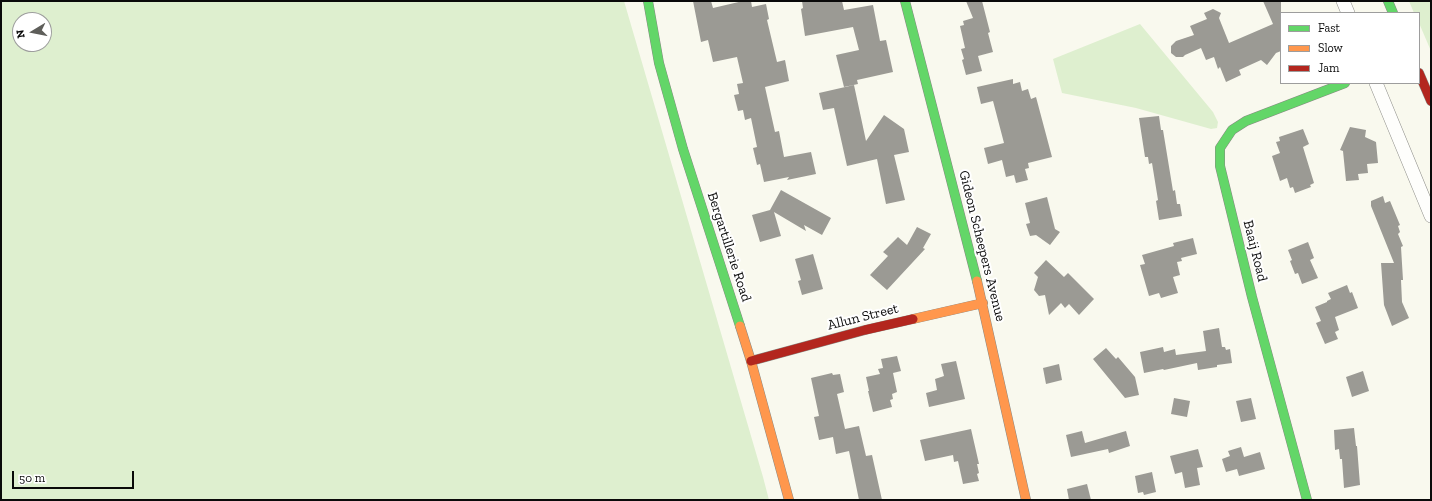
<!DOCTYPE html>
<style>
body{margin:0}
#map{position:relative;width:1432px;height:501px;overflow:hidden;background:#f9f9ee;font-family:"Zilla Slab",serif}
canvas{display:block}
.frame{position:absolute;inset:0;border:2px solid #0a0a0a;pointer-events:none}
.legend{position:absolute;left:1280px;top:12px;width:140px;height:72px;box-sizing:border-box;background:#fff;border:1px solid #9d9d9d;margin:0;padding:5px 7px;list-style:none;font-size:12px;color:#0a0a0a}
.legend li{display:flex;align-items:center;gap:8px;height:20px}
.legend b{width:20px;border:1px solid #9d9d9d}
.north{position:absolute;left:12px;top:12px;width:40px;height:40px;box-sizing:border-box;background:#fff;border:1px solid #9d9d9d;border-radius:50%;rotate:260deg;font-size:11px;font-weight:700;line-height:16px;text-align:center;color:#0a0a0a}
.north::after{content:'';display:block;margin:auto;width:14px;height:18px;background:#5e5e5a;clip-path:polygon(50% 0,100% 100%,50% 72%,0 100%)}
.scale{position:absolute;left:12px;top:471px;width:122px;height:18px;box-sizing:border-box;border:2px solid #0a0a0a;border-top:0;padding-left:5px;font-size:12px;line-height:14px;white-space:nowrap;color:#0a0a0a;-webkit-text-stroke:3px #fff;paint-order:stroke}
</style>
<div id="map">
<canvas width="1432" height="501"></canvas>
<div class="frame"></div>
<ul class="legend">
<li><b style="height:5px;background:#63d668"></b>Fast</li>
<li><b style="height:5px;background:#ff974d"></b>Slow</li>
<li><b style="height:5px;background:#b3261e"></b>Jam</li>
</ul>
<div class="north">N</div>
<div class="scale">50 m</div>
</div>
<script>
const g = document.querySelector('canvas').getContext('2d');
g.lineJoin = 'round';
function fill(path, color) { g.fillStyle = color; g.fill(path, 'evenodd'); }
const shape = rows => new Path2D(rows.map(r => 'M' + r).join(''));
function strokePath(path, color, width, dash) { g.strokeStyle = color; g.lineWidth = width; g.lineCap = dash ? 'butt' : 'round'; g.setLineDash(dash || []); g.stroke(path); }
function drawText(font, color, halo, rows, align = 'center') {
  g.font = font + ' "Zilla Slab",serif'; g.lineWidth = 4; g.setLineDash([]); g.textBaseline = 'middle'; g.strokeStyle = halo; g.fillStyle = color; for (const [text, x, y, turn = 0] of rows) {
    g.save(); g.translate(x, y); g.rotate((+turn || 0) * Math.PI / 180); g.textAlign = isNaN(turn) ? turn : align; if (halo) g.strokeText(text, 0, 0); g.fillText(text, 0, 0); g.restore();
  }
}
const green = shape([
 [1,1,624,1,763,477,769,500,1,500],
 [20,20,44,20,44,44,20,44],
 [1409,1,1431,1,1431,51,1419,23,1419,13,1414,13],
 [1140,24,1213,112,1218,122,1217,128,1211,129,1136,108,1062,93,1053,59]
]);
const building = shape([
 [693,1,711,1,713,8,743,1,751,1,752,7,766,4,769,19,767,20,777,62,785,60,789,81,765,87,775,132,779,131,784,157,811,152,816,174,787,180,789,177,764,182,760,164,757,165,753,148,757,147,751,118,745,120,743,110,738,111,734,95,739,94,737,84,743,83,737,57,713,62,708,40,701,42],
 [802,1,842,1,844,10,873,5,880,41,886,40,893,72,857,80,858,84,844,87,836,55,859,50,853,27,805,36,801,9,803,8],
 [966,1,982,1,990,32,988,33,993,52,978,56,982,71,966,75,962,60,964,59,961,49,965,48,960,26,964,25,963,21,973,18],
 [1263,1,1281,1,1281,51,1276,53,1267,65,1261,60,1239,70,1241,75,1226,82,1220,67,1218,69,1214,57,1206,60,1201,48,1185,55,1183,57,1176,57,1171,53,1171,46,1176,41,1194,35,1190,26,1207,19,1204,13,1213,9,1221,13,1219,18,1229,43,1273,24],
 [1013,79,1013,84,1020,82,1022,91,1028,89,1031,99,1036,97,1052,157,1028,163,1029,168,1025,169,1028,180,1016,183,1014,175,1006,177,1002,160,988,164,984,148,1004,143,993,101,981,104,977,87],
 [854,85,866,141,884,115,904,129,909,152,894,155,905,200,886,204,877,159,847,166,834,108,823,110,819,93],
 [1159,116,1161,130,1163,130,1173,191,1175,190,1177,204,1180,204,1182,216,1159,220,1156,201,1158,200,1152,163,1149,164,1148,157,1145,157,1139,118],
 [1350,127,1366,130,1365,137,1376,142,1378,163,1367,164,1368,173,1358,174,1359,180,1346,181,1343,151,1340,150],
 [1303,129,1309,144,1303,147,1314,183,1310,185,1311,187,1295,193,1293,187,1290,188,1287,178,1280,181,1272,156,1280,153,1276,142,1280,141,1279,137],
 [781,190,831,218,822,235,804,225,806,231,774,212,781,236,760,242,752,215,770,210],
 [1383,196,1385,203,1390,201,1400,225,1398,226,1400,232,1398,234,1403,246,1401,247,1403,280,1401,280,1402,302,1409,318,1392,326,1384,305,1381,263,1394,263,1371,206,1371,201],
 [1047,197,1055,229,1060,232,1050,245,1036,235,1030,236,1026,224,1030,223,1025,203],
 [917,227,931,234,923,248,925,249,887,290,870,275,888,256,883,252,898,237,907,245],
 [1193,238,1197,254,1181,258,1182,261,1177,262,1180,275,1173,277,1178,293,1161,298,1159,293,1149,296,1140,265,1145,264,1142,255,1174,246,1173,243],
 [1308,242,1314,258,1310,260,1318,278,1302,284,1298,273,1295,274,1290,261,1292,260,1288,250],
 [813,254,823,289,802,295,798,281,801,280,795,259],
 [1046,260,1064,277,1068,273,1094,299,1079,315,1069,304,1065,308,1061,303,1049,315,1045,295,1039,296,1034,290,1038,277,1034,273],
 [1347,285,1350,293,1352,292,1358,308,1335,317,1339,330,1335,332,1338,339,1325,344,1316,323,1321,321,1315,307,1327,302,1327,301,1331,299,1328,293],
 [1219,328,1222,347,1225,347,1226,350,1230,349,1232,363,1217,365,1217,367,1198,370,1197,363,1164,370,1163,369,1144,373,1140,352,1163,347,1164,352,1175,349,1176,355,1206,351,1203,331],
 [1106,348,1116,359,1118,357,1135,377,1139,395,1125,398,1093,359],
 [897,356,901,371,893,373,897,392,892,394,893,399,890,400,892,407,873,412,868,391,869,391,866,377,880,374,878,369,883,368,881,359],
 [956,361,965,399,929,407,926,393,937,390,935,379,944,376,941,364],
 [1059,364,1062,380,1046,384,1043,368],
 [1363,371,1369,391,1352,397,1346,377],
 [832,373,833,375,840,374,844,392,837,394,845,429,859,426,866,456,872,455,882,500,859,500,849,451,836,454,833,437,819,440,814,417,819,416,811,378],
 [1174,398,1190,401,1187,417,1171,414],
 [1251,398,1256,419,1241,422,1236,401],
 [1354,428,1356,446,1357,446,1360,485,1344,488,1342,459,1340,459,1339,449,1335,450,1334,430],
 [971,429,979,464,977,464,979,473,977,474,979,481,963,484,958,461,954,462,953,455,925,461,920,440],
 [1082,431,1085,443,1126,431,1130,446,1109,453,1108,449,1071,457,1066,435],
 [1241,447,1244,457,1260,452,1265,469,1239,476,1237,469,1226,472,1222,459,1230,456,1228,451],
 [1198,449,1203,467,1197,468,1200,485,1185,488,1182,472,1175,474,1170,456],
 [1152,472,1156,492,1144,495,1143,492,1138,493,1135,476],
 [1087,484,1091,500,1069,500,1067,489]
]);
const street = shape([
 [1343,1,1348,13],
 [1376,83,1431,216]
]);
const fast = shape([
 [648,1,659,63,683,149,740,326],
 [905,1,977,281],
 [1388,1,1393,13],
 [1307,500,1252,297,1220,166,1220,148,1232,130,1246,121,1345,83]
]);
const slow = shape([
 [977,281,1026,500],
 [913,319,983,303],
 [740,326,751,361,789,500]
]);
const jam = shape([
 [1419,73,1431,101],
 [751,361,865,330,913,319]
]);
const streetNames = [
 ["Gideon Scheepers Avenue",982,246,76],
 ["Bergartillerie Road",729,247,72],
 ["Baaij Road",1255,251,76],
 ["Allun Street",863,317,-14]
];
fill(green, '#deefcf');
fill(building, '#9b9a94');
strokePath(street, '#92928d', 14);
strokePath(fast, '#888883', 10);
strokePath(slow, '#888883', 10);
strokePath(jam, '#888883', 10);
strokePath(street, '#fefefc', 13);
strokePath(fast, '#63d668', 9);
strokePath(slow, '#ff974d', 9);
strokePath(jam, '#b3261e', 9);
drawText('14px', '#0a0a0a', '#fff', streetNames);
</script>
